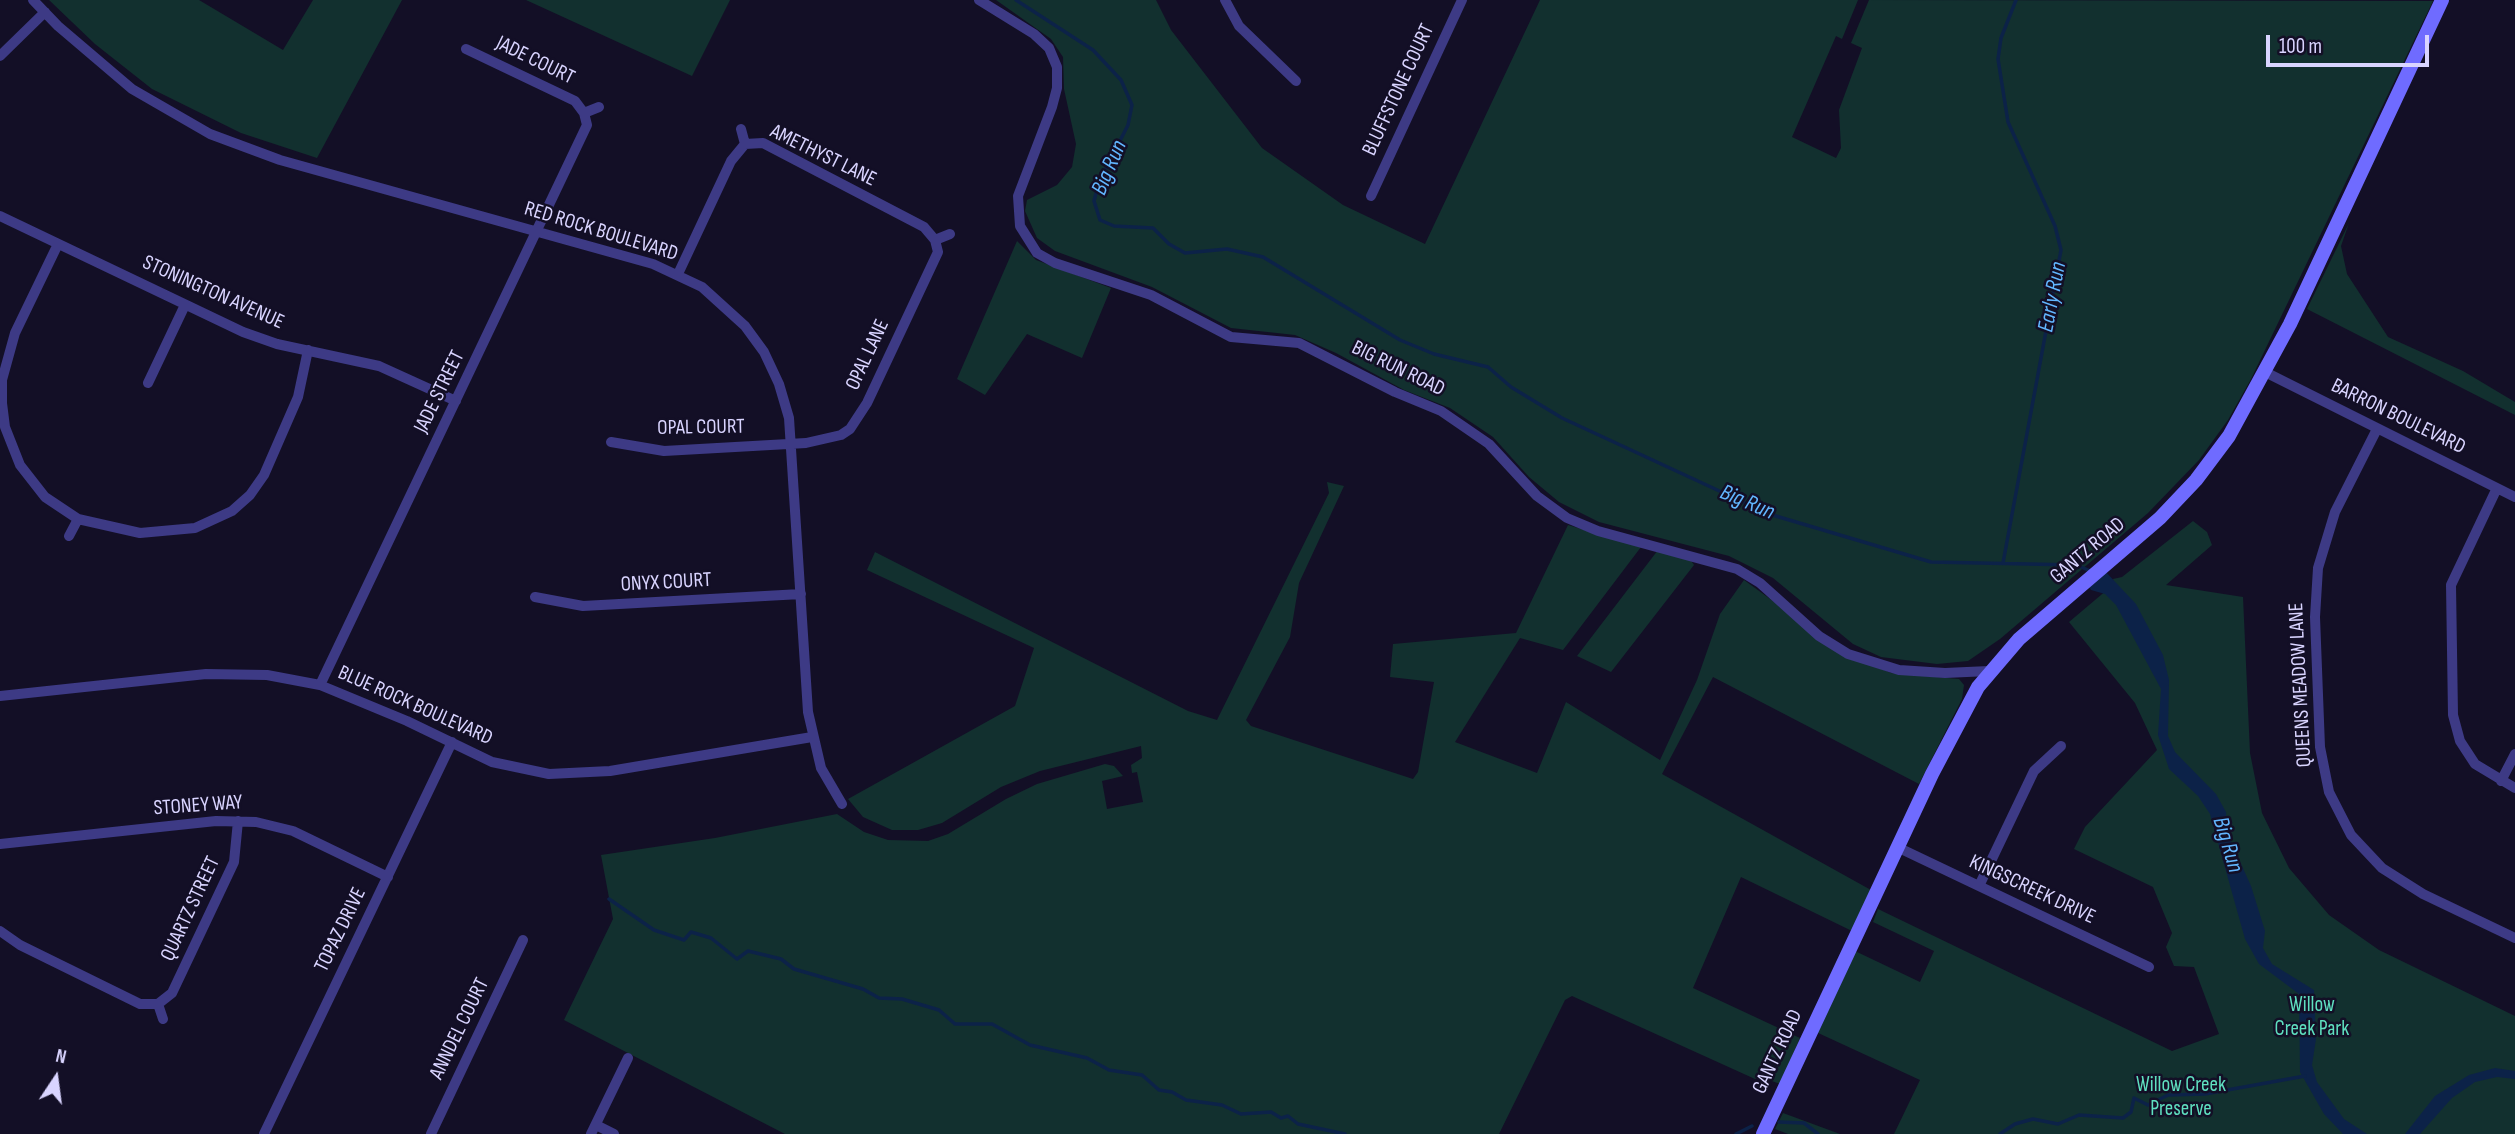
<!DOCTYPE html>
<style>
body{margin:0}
#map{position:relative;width:2515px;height:1134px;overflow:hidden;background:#130f26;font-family:"Sofia Sans Condensed",sans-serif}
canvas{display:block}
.north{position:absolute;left:21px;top:1043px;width:70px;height:70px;-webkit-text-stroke:5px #130f26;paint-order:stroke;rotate:13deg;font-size:19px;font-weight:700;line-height:28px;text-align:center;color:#d9d4ff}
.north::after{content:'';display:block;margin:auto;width:24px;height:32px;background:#d9d4ff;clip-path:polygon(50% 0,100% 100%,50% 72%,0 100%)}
.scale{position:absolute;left:2266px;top:35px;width:163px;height:32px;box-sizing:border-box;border:4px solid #d9d4ff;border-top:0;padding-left:9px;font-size:21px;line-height:24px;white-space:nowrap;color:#d9d4ff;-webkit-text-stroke:5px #130f26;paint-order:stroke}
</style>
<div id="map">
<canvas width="2515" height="1134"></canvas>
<div class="north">N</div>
<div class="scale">100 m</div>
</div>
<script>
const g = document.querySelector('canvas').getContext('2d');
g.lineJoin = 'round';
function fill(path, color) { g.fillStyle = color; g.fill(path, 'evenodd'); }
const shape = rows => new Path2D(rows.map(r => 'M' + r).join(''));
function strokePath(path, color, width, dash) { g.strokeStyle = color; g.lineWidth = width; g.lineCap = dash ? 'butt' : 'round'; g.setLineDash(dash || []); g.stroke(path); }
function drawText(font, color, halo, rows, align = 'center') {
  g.font = font + ' "Sofia Sans Condensed",sans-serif'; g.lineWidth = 5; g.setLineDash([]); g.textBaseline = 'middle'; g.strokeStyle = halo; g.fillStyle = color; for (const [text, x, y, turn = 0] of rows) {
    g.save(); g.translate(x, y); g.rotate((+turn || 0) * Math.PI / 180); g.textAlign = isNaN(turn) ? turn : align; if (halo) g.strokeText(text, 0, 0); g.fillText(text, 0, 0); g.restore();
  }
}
const green = shape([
 [49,0,199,0,283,50,313,0,402,0,317,158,241,133,152,89,95,44],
 [526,0,730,0,692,76],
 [996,0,1156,0,1171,30,1262,148,1343,205,1425,244,1540,0,1858,0,1842,39,1836,36,1792,137,1836,158,1841,148,1839,110,1862,48,1851,43,1869,0,2433,1,2251,379,2228,420,2199,460,2148,513,2000,639,1968,661,1937,664,1881,657,1853,644,1773,578,1729,556,1599,522,1559,502,1529,477,1493,437,1450,408,1404,390,1336,353,1295,335,1231,328,1152,287,1055,251,1037,238,1025,211,1027,200,1057,185,1072,167,1076,144,1064,89,1063,57,1051,39],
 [2349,223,2341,246,2347,274,2388,337,2463,371,2515,402,2515,415,2307,309],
 [1017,241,1036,260,1111,288,1082,358,1027,334,985,395,957,379],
 [1327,482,1344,486,1299,583,1290,637,1246,720,1251,726,1413,779,1418,772,1434,682,1390,677,1393,644,1516,633,1568,525,1641,547,1563,650,1520,638,1455,742,1537,773,1566,702,1660,760,1697,680,1720,614,1744,580,1847,655,1891,673,1959,679,1964,685,1962,699,1919,784,1713,677,1662,774,1871,890,1852,931,1741,877,1693,988,1800,1038,1780,1084,1764,1078,1755,1079,1572,996,1565,1000,1499,1134,785,1134,564,1020,613,919,601,855,715,838,837,814,864,832,888,840,928,841,948,834,1006,799,1037,784,1105,764,1114,766,1123,776,1102,781,1107,809,1143,802,1137,772,1132,773,1131,765,1142,758,1141,746,1040,771,1001,787,942,823,918,830,892,830,863,817,848,799,1015,706,1034,648,867,570,875,552,1188,711,1217,720,1329,493],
 [2193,521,2207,532,2212,545,2166,585,2243,597,2250,753,2262,813,2289,868,2329,915,2379,950,2515,1016,2515,1134,1894,1134,1920,1080,1816,1032,1855,951,1920,982,1934,951,1873,922,1878,909,2172,1051,2219,1034,2194,967,2174,966,2166,947,2172,933,2153,887,2074,849,2085,827,2157,750,2135,703,2069,622,2114,584,2113,579,2122,577],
 [1658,550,1690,559,1694,565,1611,672,1577,656],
 [1783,1113,1840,1134,1788,1134,1775,1129]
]);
const water = shape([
 [2104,570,2136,604,2163,655,2169,680,2168,736,2175,752,2216,794,2226,812,2227,833,2251,886,2265,931,2263,948,2272,964,2314,990,2316,1039,2312,1065,2317,1082,2344,1119,2367,1134,2343,1134,2324,1114,2300,1072,2299,994,2259,964,2245,939,2210,814,2198,796,2169,769,2158,735,2161,689,2116,605,2105,594,2091,590,2087,583],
 [2495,1068,2515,1071,2515,1079,2497,1077,2475,1082,2452,1098,2420,1134,2405,1134,2435,1096,2469,1075]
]);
const stream = shape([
 [1016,0,1093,50,1121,80,1132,105,1128,125,1099,182,1094,201,1100,220,1114,226,1153,228,1169,244,1185,253,1227,249,1263,257,1400,340,1434,354,1488,367,1511,387,1562,418,1769,514,1931,562,2076,565,2093,572],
 [2003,563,2061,250,2055,226,2008,122,1998,59,2001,38,2016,0],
 [609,899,654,930,684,940,691,932,711,938,737,959,748,951,781,959,794,969,863,989,879,998,902,999,939,1010,955,1024,992,1024,1030,1045,1087,1058,1109,1070,1142,1075,1159,1090,1172,1092,1186,1100,1222,1105,1241,1114,1271,1112,1281,1118,1288,1116,1298,1124,1345,1134],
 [1779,1122,1804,1123,1818,1134],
 [1736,1134,1752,1126],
 [2000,1134,2015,1124,2033,1119,2058,1124,2079,1115,2123,1118,2131,1112,2134,1098,2148,1105,2168,1095,2205,1094,2305,1076]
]);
const minor = shape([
 [33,0,58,26,132,89,210,134,280,160,653,264,702,287,745,326,764,352,779,384,789,418,808,712,821,768,842,804],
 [979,0,1034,34,1049,48,1057,67,1057,88,1052,107,1018,196,1020,226,1037,253,1055,263,1151,295,1231,337,1299,343,1395,392,1441,411,1489,444,1537,496,1567,518,1598,531,1737,569,1760,583,1819,636,1848,654,1899,670,1945,673,1989,671],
 [1225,0,1239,26,1296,81],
 [0,56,45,12],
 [584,113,599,107],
 [741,129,745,144],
 [1371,196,1462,0],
 [0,216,243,332,277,344,379,366,456,401],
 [935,240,950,234],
 [58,244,15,333,2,380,2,403,5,427,20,465,45,497,78,519,140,533,195,528,232,511,250,495,264,475,298,397,308,350],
 [2265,372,2515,497],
 [148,383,185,305],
 [2377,429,2335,512,2318,568,2315,617,2320,747,2329,792,2351,835,2382,868,2423,894,2515,938],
 [611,442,664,451,806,443,841,435,850,429,867,403,938,252,935,240,924,227,763,143,745,144,731,161,678,274],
 [2497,488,2451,585,2453,715,2460,741,2475,764,2515,788],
 [69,536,78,519],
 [535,597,583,606,801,594],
 [320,685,587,125,584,113,575,101,466,49],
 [0,696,206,674,267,675,320,685,407,721,492,762,549,774,610,771,812,737],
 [2501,781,2515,754],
 [0,844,216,821,256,822,293,831,388,877],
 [1897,847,2149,967],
 [1979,886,2034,771,2061,746],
 [0,931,20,945,140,1004,158,1004,172,993,234,862,238,821],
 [158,1004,163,1019],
 [596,1125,614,1134],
 [264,1134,452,742],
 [431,1134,523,940],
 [591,1134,628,1058]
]);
const secondary = shape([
 [1763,1134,1932,774,1978,687,2019,639,2160,518,2196,480,2229,436,2290,324,2442,0]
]);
const streetNames = [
 ["JADE COURT",535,61,26],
 ["BLUFFSTONE COURT",1399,90,-65],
 ["AMETHYST LANE",823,156,26],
 ["RED ROCK BOULEVARD",601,232,17],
 ["STONINGTON AVENUE",213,293,24],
 ["OPAL LANE",868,355,-65],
 ["BIG RUN ROAD",1398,369,26],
 ["JADE STREET",440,392,-64],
 ["BARRON BOULEVARD",2398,417,26],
 ["OPAL COURT",701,428,-1],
 ["GANTZ ROAD",2088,551,-40],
 ["ONYX COURT",666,583,-3],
 ["QUEENS MEADOW LANE",2301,685,-93],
 ["BLUE ROCK BOULEVARD",415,706,24],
 ["STONEY WAY",198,806,-4],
 ["KINGSCREEK DRIVE",2032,890,25],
 ["QUARTZ STREET",191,909,-65],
 ["TOPAZ DRIVE",341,930,-64],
 ["ANNDEL COURT",460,1029,-64],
 ["GANTZ ROAD",1778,1052,-65]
];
const parkNames = [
 ["Willow",2312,1006],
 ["Creek Park",2312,1030],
 ["Willow Creek",2181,1086],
 ["Preserve",2181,1110]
];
const waterNames = [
 ["Big Run",1110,168,-67],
 ["Early Run",2053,297,-79],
 ["Big Run",1747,503,23],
 ["Big Run",2227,845,73]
];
fill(green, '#12302f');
fill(water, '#0c2248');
strokePath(stream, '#0c2248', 3.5);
strokePath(minor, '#3d3a85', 10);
strokePath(secondary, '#6f6bff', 14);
drawText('21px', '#d9d4ff', '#130f26', streetNames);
drawText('21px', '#5fe0c0', '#130f26', parkNames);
drawText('italic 23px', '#62b6ff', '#130f26', waterNames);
</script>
